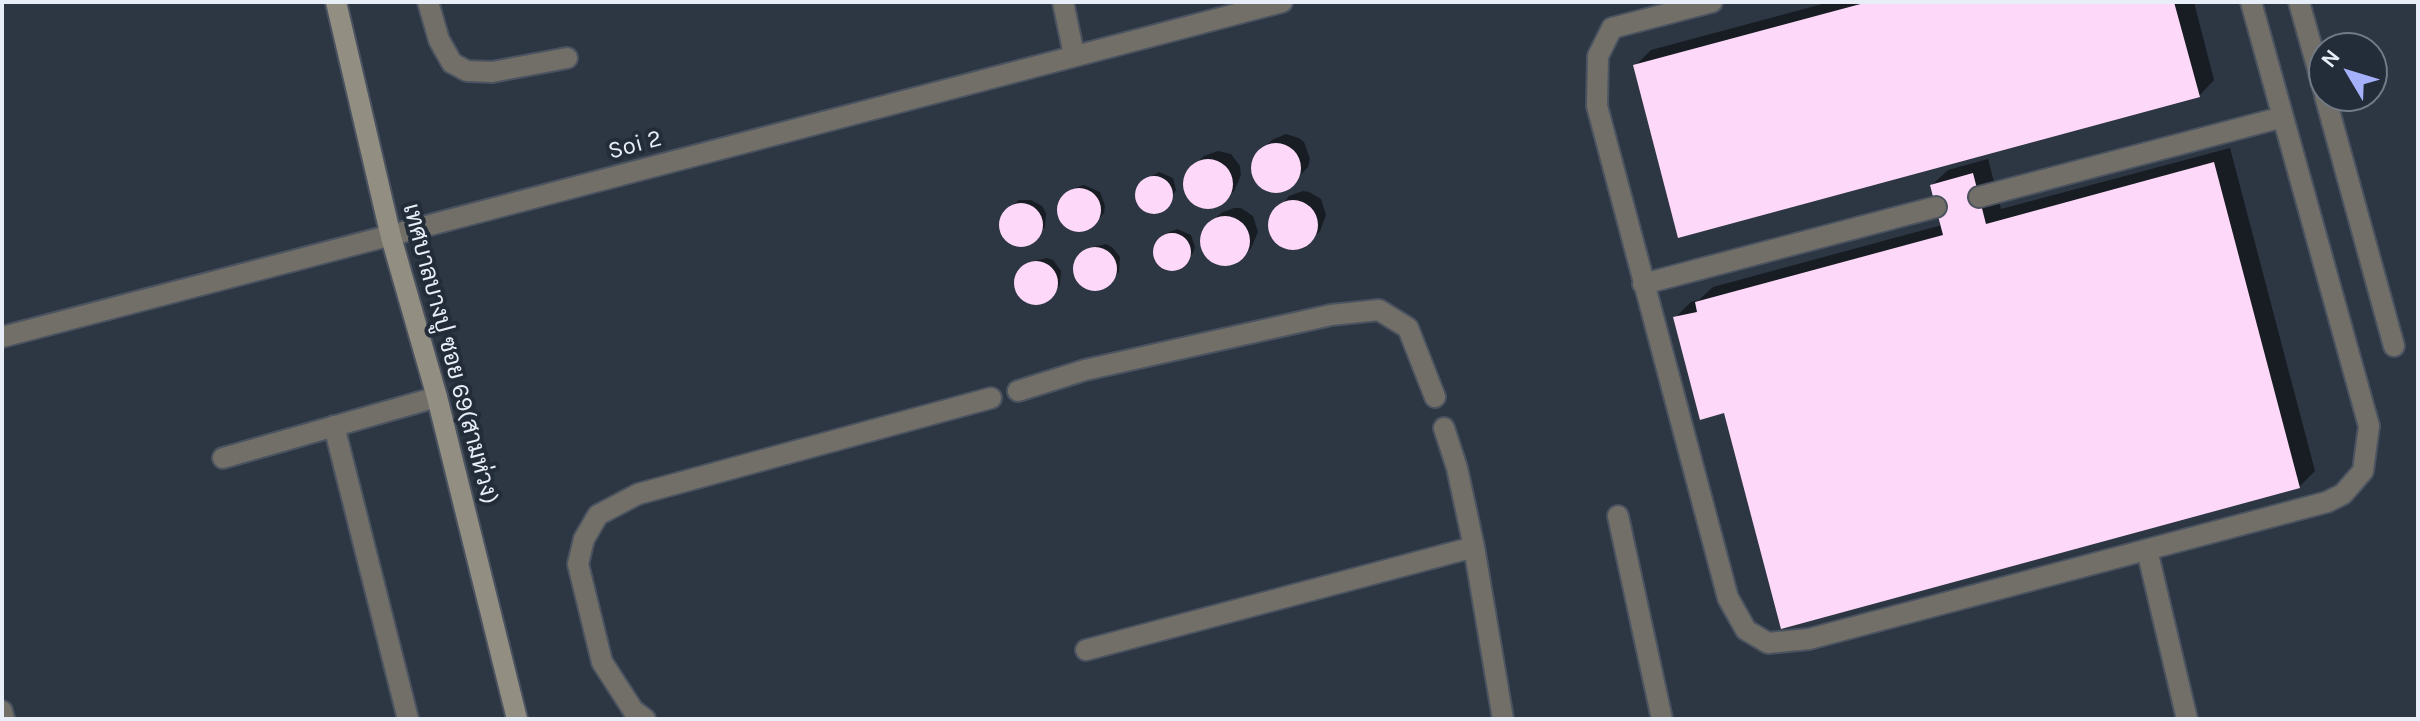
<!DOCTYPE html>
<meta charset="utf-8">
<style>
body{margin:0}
#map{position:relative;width:2420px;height:721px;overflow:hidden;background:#2d3643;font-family:Karla,sans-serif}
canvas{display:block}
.frame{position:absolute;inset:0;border:4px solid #e8eef7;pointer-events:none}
.north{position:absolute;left:2308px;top:32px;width:80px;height:80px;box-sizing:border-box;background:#232c39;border:2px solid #727a85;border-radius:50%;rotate:308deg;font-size:22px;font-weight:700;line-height:32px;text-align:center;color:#e8eef7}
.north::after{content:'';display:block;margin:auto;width:28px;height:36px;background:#a6b1fc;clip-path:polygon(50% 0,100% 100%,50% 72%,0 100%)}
</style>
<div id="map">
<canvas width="2420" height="721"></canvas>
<div class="frame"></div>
<div class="north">N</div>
</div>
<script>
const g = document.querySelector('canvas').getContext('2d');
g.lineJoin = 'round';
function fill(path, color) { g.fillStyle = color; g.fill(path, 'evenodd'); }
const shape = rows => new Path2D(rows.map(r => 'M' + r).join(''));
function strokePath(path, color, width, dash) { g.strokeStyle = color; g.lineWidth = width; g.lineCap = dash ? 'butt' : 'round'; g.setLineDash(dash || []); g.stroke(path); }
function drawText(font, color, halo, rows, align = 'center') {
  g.font = font + ' Karla,Sarabun,sans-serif'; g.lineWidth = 8; g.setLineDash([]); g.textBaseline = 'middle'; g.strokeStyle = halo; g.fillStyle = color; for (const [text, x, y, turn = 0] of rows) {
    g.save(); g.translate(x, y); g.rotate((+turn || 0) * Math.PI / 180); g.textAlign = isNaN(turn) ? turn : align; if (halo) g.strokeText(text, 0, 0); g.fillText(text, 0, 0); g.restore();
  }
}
const shadow = shape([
 [1830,2,2194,2,2214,80,2199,96,1635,66,1651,50],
 [1286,134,1299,138,1304,142,1310,159,1308,167,1292,184,1277,191,1261,185,1253,171,1256,156,1272,140],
 [2230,148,2315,471,2299,487,1675,318,1691,302,1699,300,1713,287,1942,225,1932,185,1948,170,1988,159,2001,209],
 [1218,151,1231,154,1240,166,1241,175,1234,191,1224,201,1209,207,1193,202,1185,187,1188,172,1204,156],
 [1159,172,1173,178,1176,190,1166,207,1154,212,1142,208,1137,197,1144,181],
 [1084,185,1100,192,1105,206,1104,213,1093,225,1080,230,1066,226,1061,220,1060,207,1072,189],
 [1303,191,1309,192,1321,199,1326,215,1320,231,1310,241,1293,248,1286,247,1272,235,1271,220,1289,196],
 [1019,200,1031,200,1042,206,1046,213,1045,227,1029,244,1014,244,1003,234,1001,221,1008,209],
 [1234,208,1241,208,1253,216,1258,232,1251,248,1242,258,1225,264,1209,259,1202,245,1205,229,1221,213],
 [1177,229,1191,235,1195,247,1193,253,1179,267,1166,268,1157,260,1155,248,1167,233],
 [1106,244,1112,247,1120,257,1119,272,1104,288,1089,289,1077,278,1076,265,1088,248],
 [1047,258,1053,260,1061,271,1060,285,1044,302,1030,302,1019,292,1017,279,1029,262]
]);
const building = shape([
 [1868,2,2174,2,2200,97,1678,238,1633,65],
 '1251 168a25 25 0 1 1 50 0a25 25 0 1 1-50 0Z',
 '1183 184a25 25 0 1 1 50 0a25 25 0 1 1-50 0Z',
 [2214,162,2300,488,1781,629,1724,413,1700,420,1673,317,1697,312,1695,302,1943,235,1930,185,1973,173,1986,224],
 '1135 195a19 19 0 1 1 38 0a19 19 0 1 1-38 0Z',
 '1057 210a22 22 0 1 1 44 0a22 22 0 1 1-44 0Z',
 '1268 225a25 25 0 1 1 50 0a25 25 0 1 1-50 0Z',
 '999 225a22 22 0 1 1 44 0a22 22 0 1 1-44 0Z',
 '1200 241a25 25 0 1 1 50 0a25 25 0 1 1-50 0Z',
 '1153 252a19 19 0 1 1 38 0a19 19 0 1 1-38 0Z',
 '1073 269a22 22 0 1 1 44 0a22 22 0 1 1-44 0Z',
 '1014 283a22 22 0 1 1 44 0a22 22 0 1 1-44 0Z'
]);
const lane = shape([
 [428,2,439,40,452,63,467,71,492,72,567,58],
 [1063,2,1074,55],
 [1712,2,1612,28,1598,56,1597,106,1728,598,1746,630,1768,643,1809,639,2327,502,2343,494,2363,471,2369,426,2251,2],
 [2299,2,2324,91],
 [2325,96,2394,346],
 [1979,197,2283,117],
 [1643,284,1936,207],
 [1018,391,1085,370,1331,315,1379,310,1408,328,1435,397],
 [334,426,408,719],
 [1444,428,1457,468,1474,547,1503,719],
 [223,458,437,397],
 [1618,516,1662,719],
 [2147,550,2187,719],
 [1086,650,1474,547],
 [2,711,4,719],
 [645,719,633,710,602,662,578,564,584,539,598,515,638,494,991,398]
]);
const street = shape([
 [2,337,1282,2]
]);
const secondary = shape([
 [336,2,391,237,437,397,517,719]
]);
const streetNames = [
 ["Soi 2",635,145,-15],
 ["เทศบาลบางปู ซอย 69(สามห่วง)",450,354,75]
];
fill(shadow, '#0007');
fill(building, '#fdd8f8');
strokePath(lane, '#4b5360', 24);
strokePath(street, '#4b5360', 24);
strokePath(secondary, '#4b5360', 24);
strokePath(lane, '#716f67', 20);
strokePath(street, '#716f67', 20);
strokePath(secondary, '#928f82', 20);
drawText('24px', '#e8eef7', '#232c39', streetNames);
</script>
